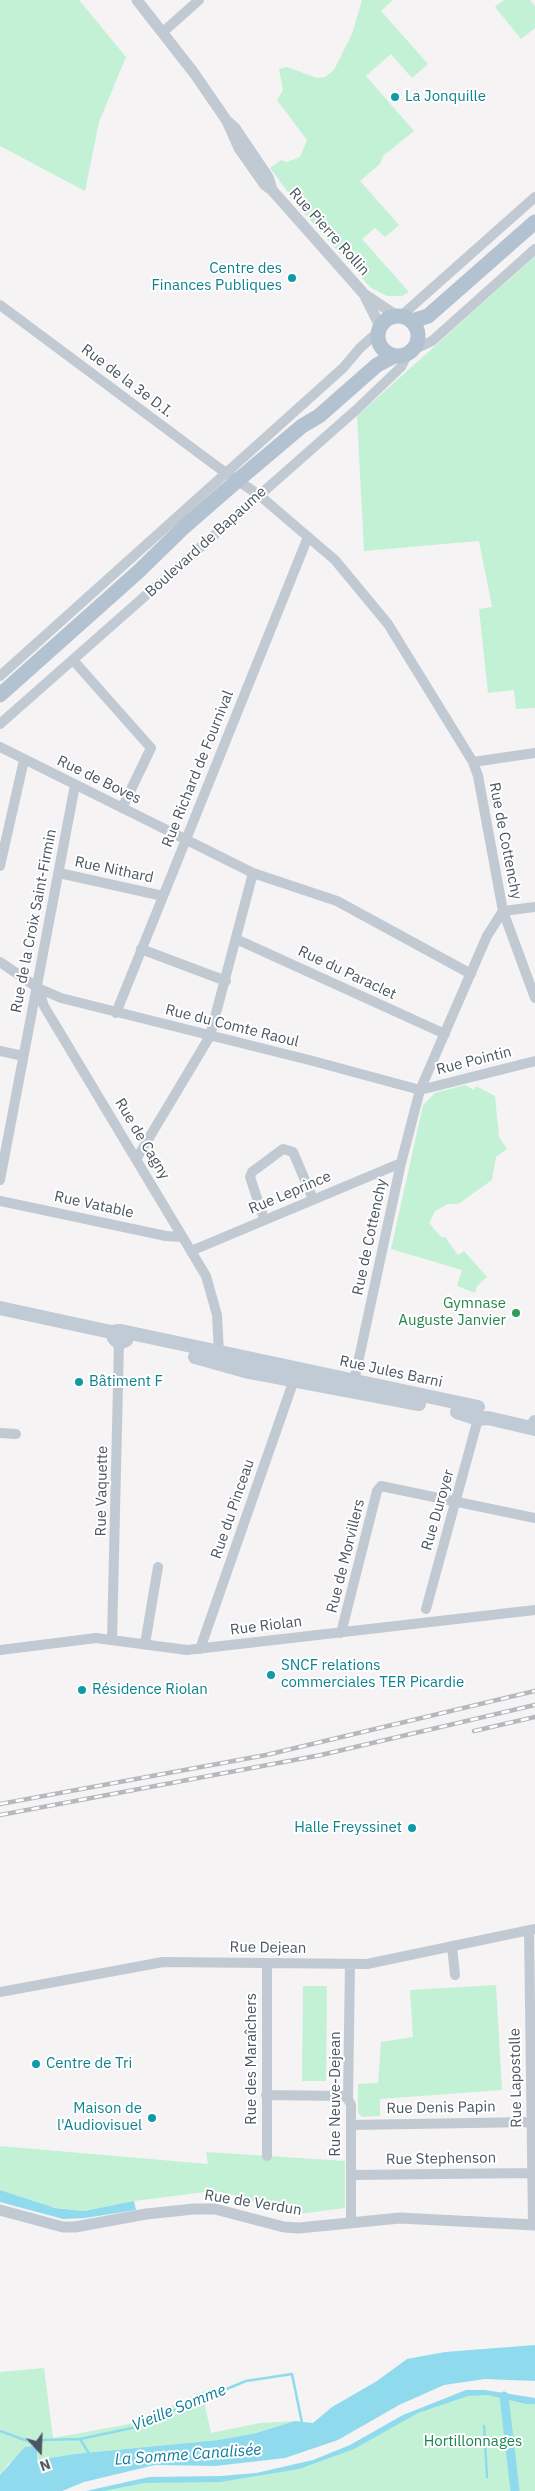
<!DOCTYPE html>
<meta charset="utf-8">
<style>
body{margin:0}
#map{position:relative;width:535px;height:2491px;overflow:hidden;background:#f5f3f3;font-family:"IBM Plex Sans",sans-serif}
canvas{display:block}
.north{position:absolute;left:15px;top:2426px;width:50px;height:50px;-webkit-text-stroke:4px #fff;paint-order:stroke;rotate:160deg;font-size:14px;font-weight:700;line-height:20px;text-align:center;color:#4a5661}
.north::after{content:'';display:block;margin:auto;width:18px;height:22px;background:#4a5661;clip-path:polygon(50% 0,100% 100%,50% 72%,0 100%)}
</style>
<div id="map">
<canvas width="535" height="2491"></canvas>
<div class="north">N</div>
</div>
<script>
const g = document.querySelector('canvas').getContext('2d');
g.lineJoin = 'round';
function fill(path, color) { g.fillStyle = color; g.fill(path, 'evenodd'); }
const shape = rows => new Path2D(rows.map(r => 'M' + r).join(''));
function strokePath(path, color, width, dash) { g.strokeStyle = color; g.lineWidth = width; g.lineCap = dash ? 'butt' : 'round'; g.setLineDash(dash || []); g.stroke(path); }
function drawText(font, color, halo, rows, align = 'center') {
  g.font = font + ' "IBM Plex Sans",sans-serif'; g.lineWidth = 4; g.setLineDash([]); g.textBaseline = 'middle'; g.strokeStyle = halo; g.fillStyle = color; for (const [text, x, y, turn = 0] of rows) {
    g.save(); g.translate(x, y); g.rotate((+turn || 0) * Math.PI / 180); g.textAlign = isNaN(turn) ? turn : align; if (halo) g.strokeText(text, 0, 0); g.fillText(text, 0, 0); g.restore();
  }
}
const green = shape([
 [0,0,79,0,126,57,99,122,85,191,0,146],
 [362,0,393,0,381,11,428,64,412,78,391,54,366,76,414,131,383,156,380,164,360,181,399,225,385,237,375,228,362,239,409,292,402,296,387,296,371,288,302,211,270,168,281,160,287,162,300,157,307,140,277,100,283,90,279,69,287,67,317,78,325,77,334,70,352,34],
 [504,0,530,0,535,6,535,28,521,39,495,7],
 [535,256,535,708,516,709,514,690,488,693,479,609,492,607,479,541,364,551,357,416],
 [465,1085,474,1090,476,1086,495,1096,499,1137,507,1149,496,1157,492,1180,458,1204,448,1204,435,1211,429,1223,441,1237,445,1237,458,1255,464,1251,487,1277,477,1286,475,1293,457,1286,462,1270,391,1249,423,1105,435,1093],
 [496,1985,502,2090,380,2099,380,2116,362,2117,358,2113,358,2084,378,2083,381,2042,413,2037,410,1990],
 [303,1986,327,1986,326,2081,302,2081],
 [0,2146,208,2164,206,2152,345,2161,345,2208,298,2214,284,2212,243,2197,213,2191,134,2201,84,2211,51,2207,0,2190],
 [44,2368,53,2438,130,2424,214,2387,205,2406,211,2433,260,2423,295,2421,256,2433,218,2440,74,2454,36,2460,37,2446,8,2464,0,2475,0,2372],
 [467,2391,535,2399,535,2491,91,2491,152,2478,221,2478,264,2473,299,2466,349,2448,408,2414]
]);
const water = shape([
 [0,2190,55,2208,84,2211,134,2201,136,2210,85,2218,63,2219,0,2202],
 [535,2345,535,2381,485,2379,444,2385,399,2405,338,2440,285,2458,215,2466,155,2465,84,2482,62,2491,0,2491,0,2475,25,2447,37,2446,37,2460,74,2454,218,2440,256,2433,295,2421,313,2423,332,2407,377,2381,407,2359,445,2352],
 [466,2390,485,2390,535,2398,535,2404,526,2404,488,2395,468,2396,418,2413,354,2449,299,2469,220,2482,144,2483,104,2491,86,2491,149,2477,221,2476,256,2473,313,2460,350,2445,403,2415]
]);
const stream = shape([
 [484,2426,487,2477],
 [0,2431,33,2443,44,2440,80,2439,132,2428,246,2381,292,2374,302,2423],
 [80,2439,90,2455]
]);
const canal = shape([
 [504,2396,515,2491]
]);
const minor = shape([
 [163,32,199,0],
 [0,305,219,468,259,495,335,560,388,624,473,762,478,776,503,911,535,998],
 [401,316,535,197],
 [413,350,432,341,535,249],
 [73,660,151,748,122,808],
 [0,676,343,368,360,348,379,331],
 [0,724,356,410,401,367,407,355],
 [0,747,253,873,337,901,471,974],
 [473,762,535,753],
 [0,866,24,760],
 [59,873,163,896],
 [503,911,535,907],
 [236,939,445,1034],
 [141,949,226,981],
 [0,962,38,988,61,998,313,1061,420,1090,535,1061],
 [38,988,44,1006,206,1276,217,1315,219,1353],
 [116,1013,308,537],
 [0,1051,23,1056],
 [137,1158,210,1036,253,873],
 [0,1180,75,785],
 [0,1201,166,1236,181,1237],
 [264,1219,250,1177,252,1172,283,1149,293,1152,313,1199],
 [191,1251,401,1163],
 [353,1386,401,1163,420,1090,487,936,503,911],
 [0,1433,16,1434],
 [426,1609,478,1419],
 [341,1633,377,1491,381,1486,535,1518],
 [112,1639,119,1343],
 [145,1644,158,1567],
 [200,1649,296,1374],
 [0,1650,96,1638,187,1650,535,1610],
 [529,1930,533,2225],
 [452,1946,455,1975],
 [350,1964,348,2099,351,2105,351,2223],
 [0,1992,163,1962,367,1964,535,1929],
 [266,2095,343,2096,348,2099],
 [351,2125,531,2122],
 [267,2156,267,1963],
 [351,2175,532,2173]
]);
const tertiary = shape([
 [137,0,194,73,227,121,235,128,268,177,271,186],
 [227,121,239,148,265,185,272,190,364,294,397,316],
 [365,296,380,326],
 [0,2210,63,2227,75,2227,146,2214,194,2209,215,2209,284,2227,299,2228,400,2218,535,2225]
]);
const secondary = shape([
 [0,1308,111,1332,121,1331,478,1407],
 [117,1331,114,1338,119,1343,126,1340,125,1334],
 [195,1357,245,1371,419,1404],
 [457,1412,478,1419,488,1418,535,1429,535,1422]
]);
const primary = shape([
 '378 336a20 20 0 1 1 40 0a20 20 0 1 1-40 0Z',
 [412,321,428,316,535,222],
 [0,695,139,571,184,527,238,480,302,426,319,416,377,365,394,356]
]);
const rail = shape([
 [474,1731,535,1717],
 [0,1804,266,1755,535,1691],
 [0,1815,321,1755,535,1705]
]);
const markers = [
 [395,97,5,"#0f9aa8"],
 [292,278,5,"#0f9aa8"],
 [516,1313,5,"#2e9e5b"],
 [79,1382,5,"#0f9aa8"],
 [271,1675,5,"#0f9aa8"],
 [82,1690,5,"#0f9aa8"],
 [412,1828,5,"#0f9aa8"],
 [36,2064,5,"#0f9aa8"],
 [152,2118,5,"#0f9aa8"]
];
const cultureNames = [
 ["La Jonquille",405,97],
 ["Centre des",282,269,"right"],
 ["Finances Publiques",282,286,"right"],
 ["Bâtiment F",89,1382],
 ["SNCF relations",281,1666],
 ["commerciales TER Picardie",281,1683],
 ["Résidence Riolan",92,1690],
 ["Halle Freyssinet",402,1828,"right"],
 ["Centre de Tri",46,2064],
 ["Maison de",142,2109,"right"],
 ["l'Audiovisuel",142,2126,"right"]
];
const streetNames = [
 ["Rue Pierre Rollin",329,232,48],
 ["Rue de la 3e D.I.",127,381,37],
 ["Boulevard de Bapaume",206,542,-42],
 ["Rue Richard de Fournival",198,769,-68],
 ["Rue de Boves",99,780,26],
 ["Rue de Cottenchy",505,841,79],
 ["Rue Nithard",114,870,12],
 ["Rue de la Croix Saint-Firmin",34,921,-79],
 ["Rue du Paraclet",347,973,25],
 ["Rue du Comte Raoul",232,1026,14],
 ["Rue Pointin",474,1061,-14],
 ["Rue de Cagny",142,1139,59],
 ["Rue Leprince",290,1193,-23],
 ["Rue Vatable",94,1205,12],
 ["Rue de Cottenchy",370,1237,-78],
 ["Rue Jules Barni",391,1372,12],
 ["Rue Vaquette",102,1491,-89],
 ["Rue du Pinceau",233,1509,-71],
 ["Rue Duroyer",438,1510,-74],
 ["Rue de Morvillers",346,1556,-76],
 ["Rue Riolan",266,1626,-7],
 ["Rue Dejean",268,1948,1],
 ["Rue des Maraîchers",252,2059,-90],
 ["Rue Lapostolle",516,2078,-91],
 ["Rue Neuve-Dejean",336,2094,-90],
 ["Rue Denis Papin",441,2108,-1],
 ["Rue Stephenson",441,2159,-1],
 ["Rue de Verdun",253,2203,9]
];
const leisureNames = [
 ["Gymnase",506,1304],
 ["Auguste Janvier",506,1321]
];
const parkNames = [
 ["Hortillonnages",473,2442]
];
const waterNames = [
 ["Vieille Somme",179,2408,-22],
 ["La Somme Canalisée",188,2455,-4]
];
fill(green, '#c3f1d5');
fill(water, '#90daee');
strokePath(stream, '#90daee', 2.5);
strokePath(canal, '#90daee', 9);
strokePath(minor, '#c1cad2', 10);
strokePath(tertiary, '#c1cad2', 11);
strokePath(secondary, '#c1cbd6', 14);
strokePath(primary, '#b3c2d1', 15);
strokePath(rail, '#b5b8bd', 4.5);
strokePath(rail, '#fff', 2.5, [8]);
for (const [x, y, r, color] of markers) { const dot = new Path2D(); dot.arc(x, y, r, 0, 2 * Math.PI); g.fillStyle = color; g.fill(dot); strokePath(dot, '#fff', 2); }
drawText('15px', '#0d838f', '#fff', cultureNames, 'left');
drawText('15px', '#4a5661', '#fff', streetNames);
drawText('15px', '#27864d', '#fff', leisureNames, 'right');
drawText('15px', '#17864f', '#fff', parkNames);
drawText('italic 16px', '#0c7c9b', '#fff', waterNames);
</script>
